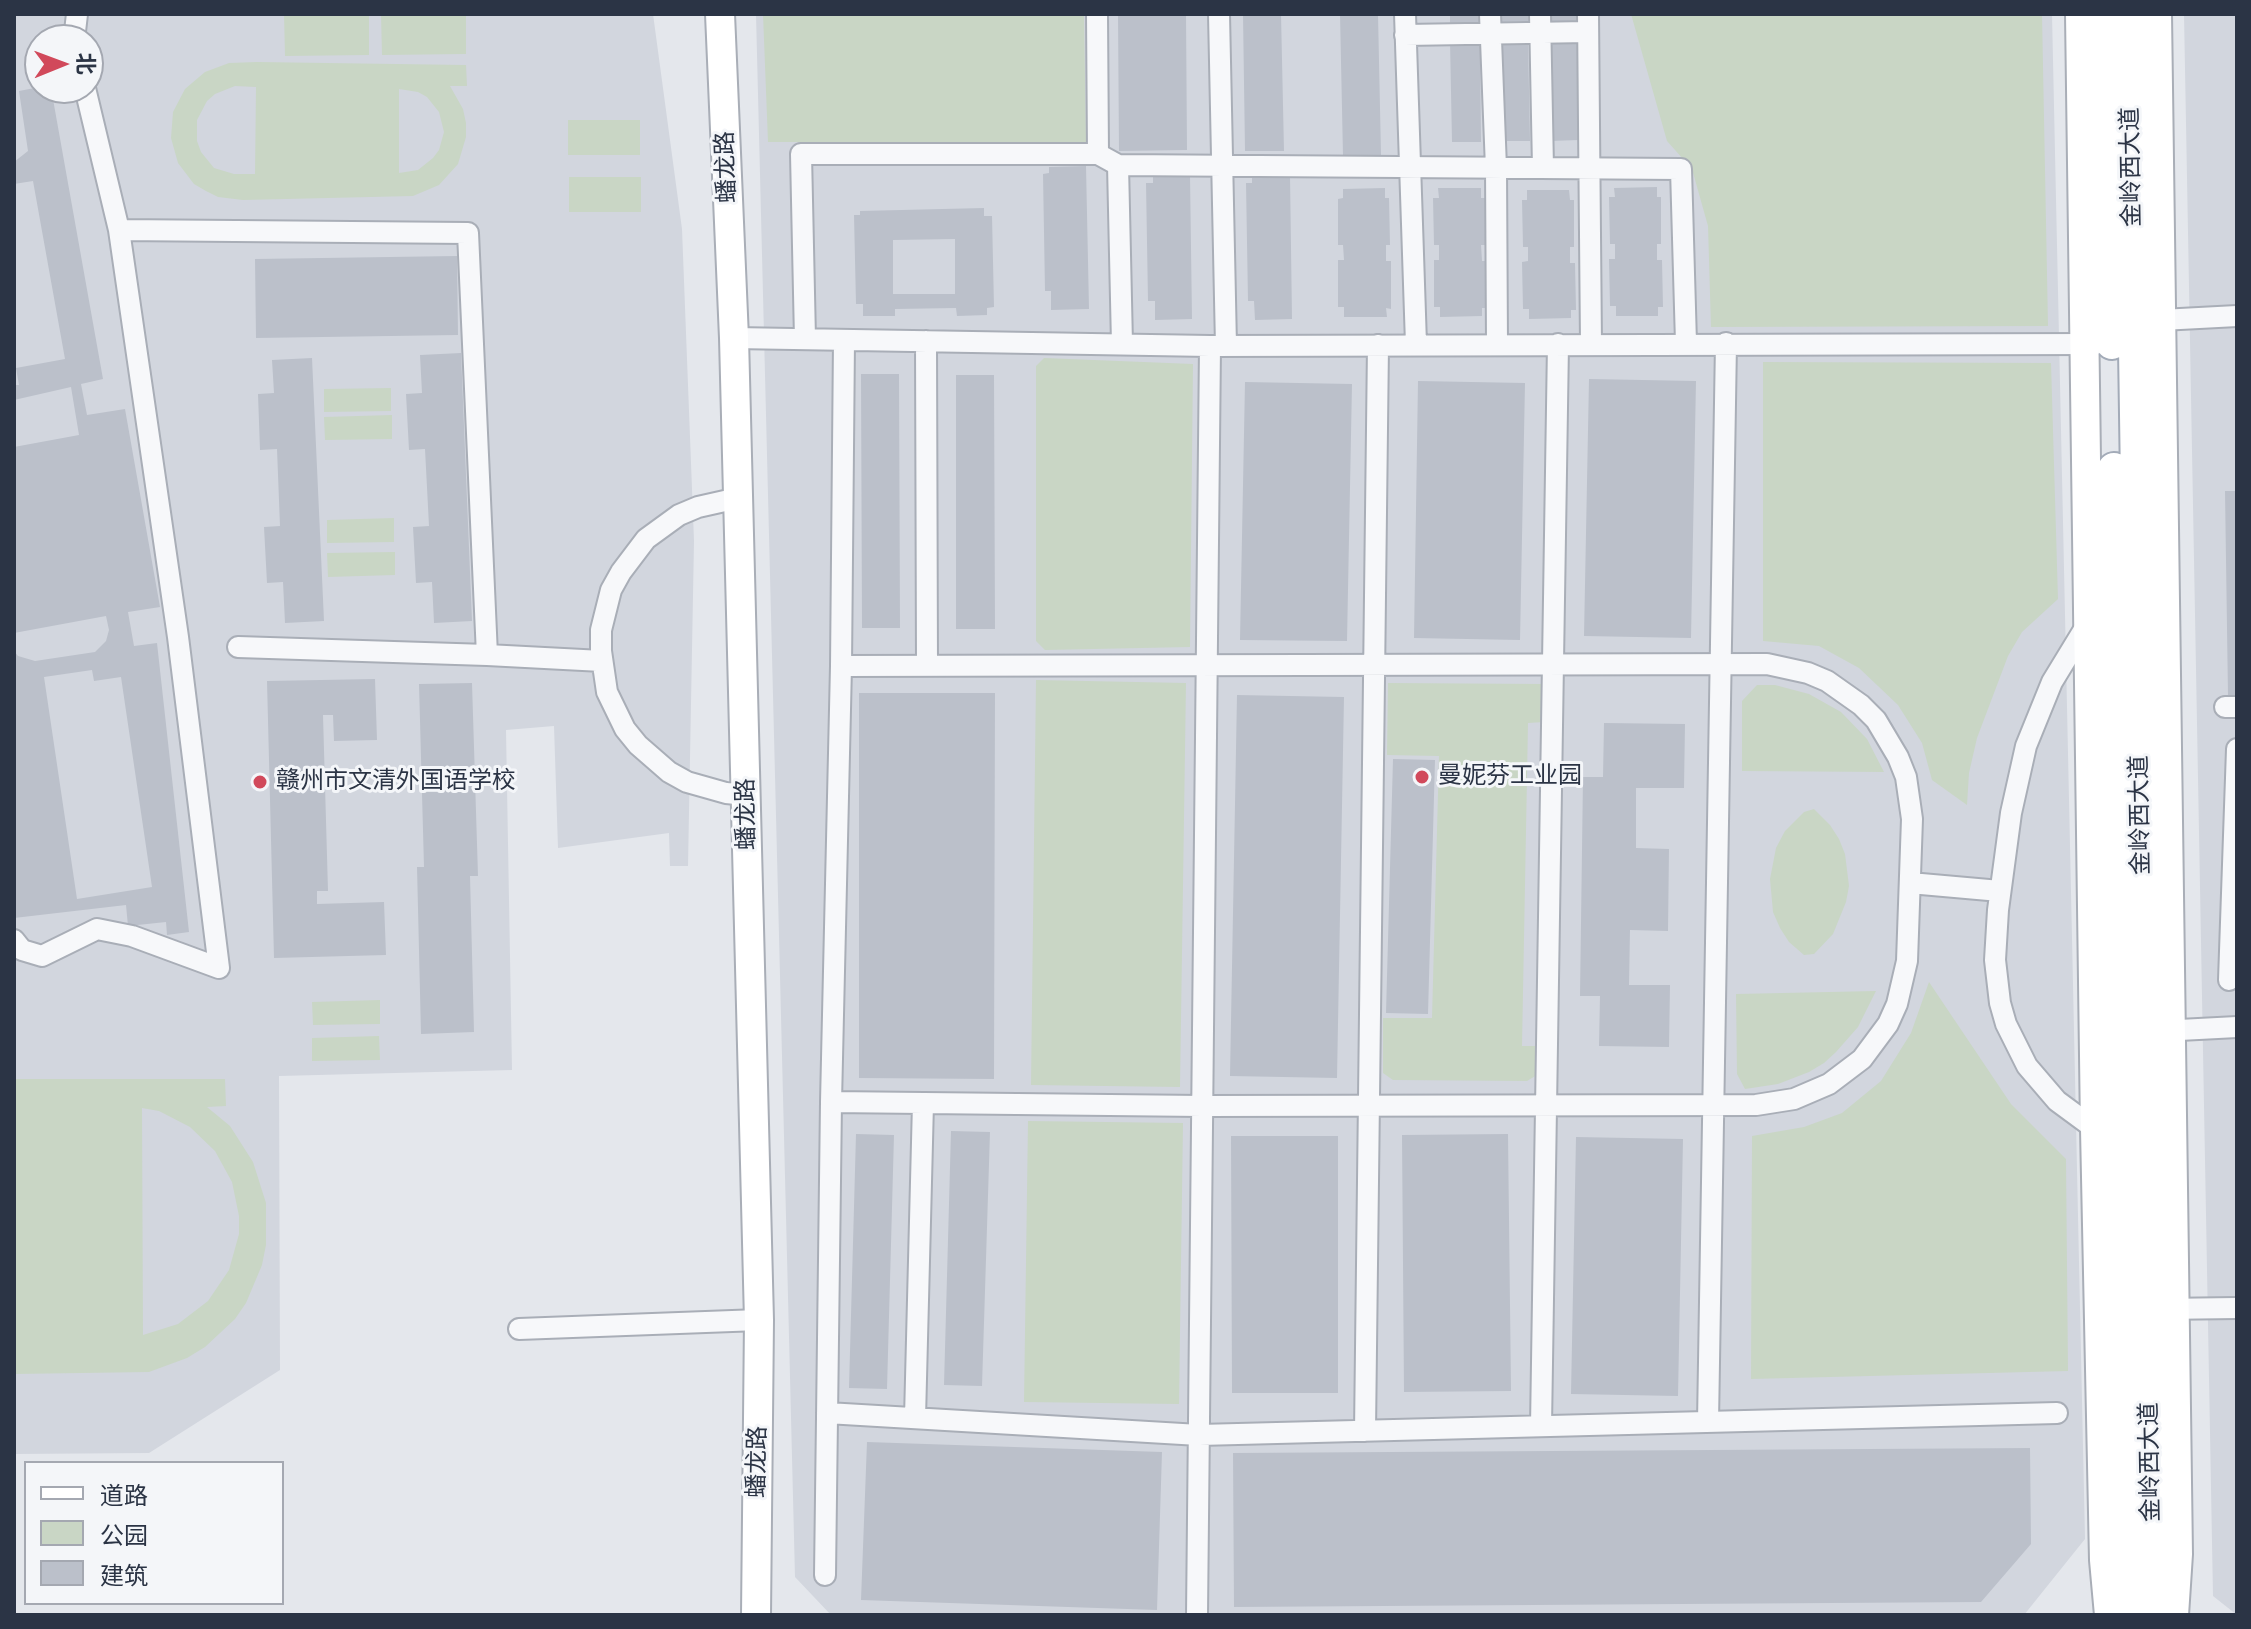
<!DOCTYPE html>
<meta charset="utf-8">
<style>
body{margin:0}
#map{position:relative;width:2251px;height:1629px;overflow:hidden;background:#e4e7ec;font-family:"Archivo Narrow","Noto Sans SC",sans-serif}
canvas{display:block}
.frame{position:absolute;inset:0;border:16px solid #2b3445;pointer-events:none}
.legend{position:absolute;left:24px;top:1461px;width:260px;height:144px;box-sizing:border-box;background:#f4f6f9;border:2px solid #a4a8b1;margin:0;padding:10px 14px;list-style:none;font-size:24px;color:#2b3445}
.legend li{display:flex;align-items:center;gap:16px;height:40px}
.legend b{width:40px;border:2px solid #a4a8b1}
.north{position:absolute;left:24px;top:24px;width:80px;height:80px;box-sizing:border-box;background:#f4f6f9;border:2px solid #a4a8b1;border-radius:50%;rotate:89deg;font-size:22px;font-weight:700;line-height:32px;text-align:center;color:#2b3445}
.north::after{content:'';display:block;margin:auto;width:28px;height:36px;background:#d1495b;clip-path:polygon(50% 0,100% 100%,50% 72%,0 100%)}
</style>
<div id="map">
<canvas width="2251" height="1629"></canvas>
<div class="frame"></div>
<ul class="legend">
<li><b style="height:10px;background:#fff"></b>道路</li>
<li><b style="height:22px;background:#c9d6c5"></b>公园</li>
<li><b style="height:22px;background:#bbc0ca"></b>建筑</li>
</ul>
<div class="north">北</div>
</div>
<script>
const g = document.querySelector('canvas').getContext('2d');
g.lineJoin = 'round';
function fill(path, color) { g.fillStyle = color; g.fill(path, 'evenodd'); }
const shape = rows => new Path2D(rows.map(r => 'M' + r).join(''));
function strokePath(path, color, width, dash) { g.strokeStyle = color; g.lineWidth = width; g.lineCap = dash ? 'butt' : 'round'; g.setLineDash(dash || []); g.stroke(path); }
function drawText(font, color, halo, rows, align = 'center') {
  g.font = font + ' "Archivo Narrow","Noto Sans SC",sans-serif'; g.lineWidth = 6; g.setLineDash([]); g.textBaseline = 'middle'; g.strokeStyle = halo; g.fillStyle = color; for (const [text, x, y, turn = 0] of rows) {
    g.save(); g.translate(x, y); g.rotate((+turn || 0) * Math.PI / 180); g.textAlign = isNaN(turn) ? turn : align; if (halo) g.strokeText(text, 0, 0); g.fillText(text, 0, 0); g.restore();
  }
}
const built = shape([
 [14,14,653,14,682,229,694,541,688,866,670,866,669,833,558,848,554,726,506,730,512,1070,279,1076,280,1370,149,1453,14,1454],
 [40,40,88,40,88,88,40,88],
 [756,14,2052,14,2085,1539,2024,1615,831,1615,795,1577],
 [2184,14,2237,14,2237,1615,2213,1596]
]);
const green = shape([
 [284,14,369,14,369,55,285,56],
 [381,14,466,14,466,54,382,55],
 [763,14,1084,14,1086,142,768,142],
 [1631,14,2042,14,2048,326,1711,327,1708,226,1692,169,1667,141],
 [257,62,466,65,467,86,450,86,463,109,466,123,466,137,458,164,439,185,413,196,243,200,218,197,206,191,194,184,178,163,171,138,173,112,185,89,205,72,229,63],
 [235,86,256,87,255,174,234,174,214,168,201,152,197,141,197,120,207,101,215,94],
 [399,89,418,92,427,97,439,112,444,132,439,150,433,158,418,170,399,173],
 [568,120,640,120,640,155,568,155],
 [569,177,641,177,641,212,569,212],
 [1044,358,1193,364,1190,647,1045,650,1036,641,1036,366],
 [1763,362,2051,363,2058,599,2022,632,2008,656,1977,738,1969,773,1967,805,1932,780,1922,743,1898,705,1859,668,1819,646,1763,641],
 [391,388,391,411,324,412,324,389],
 [392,415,392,439,325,440,324,417],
 [394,518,394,542,327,543,327,520],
 [395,552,395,575,328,577,327,553],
 [1036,680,1186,683,1180,1087,1031,1085],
 [1388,683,1544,684,1544,722,1528,723,1522,1046,1537,1046,1537,1075,1527,1081,1393,1080,1383,1073,1383,1018,1432,1018,1439,756,1387,755],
 [1757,685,1775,685,1809,694,1841,712,1867,739,1884,772,1742,771,1742,701],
 [1814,809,1830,825,1839,839,1845,854,1849,886,1846,902,1833,934,1814,954,1804,955,1789,942,1780,928,1773,912,1770,879,1776,848,1785,831,1804,812],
 [1929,982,2011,1104,2066,1159,2068,1371,1751,1379,1752,1136,1804,1127,1842,1113,1881,1081,1911,1033],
 [1876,991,1858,1027,1836,1052,1824,1063,1809,1072,1778,1084,1745,1089,1737,1074,1736,994],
 [380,1000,380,1024,313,1025,312,1002],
 [379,1036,380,1060,312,1061,312,1038],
 [14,1079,225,1079,226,1106,207,1107,230,1126,253,1162,266,1203,266,1245,262,1265,246,1303,235,1319,205,1347,187,1358,149,1372,14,1374],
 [142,1108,159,1111,190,1127,215,1151,232,1182,239,1216,239,1234,229,1270,208,1301,178,1324,143,1335],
 [1028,1121,1183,1123,1179,1404,1024,1402]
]);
const building = shape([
 [1118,14,1186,14,1187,150,1119,151],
 [1243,14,1281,14,1284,151,1245,151],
 [1340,14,1378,14,1381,155,1343,156],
 [1450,14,1480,14,1480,22,1450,23],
 [1498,14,1528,14,1528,21,1498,22],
 [1546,14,1577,14,1577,22,1546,22],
 [1528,40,1530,141,1500,141,1498,41],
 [1548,40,1578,40,1579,140,1549,141],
 [1450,41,1480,41,1481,142,1452,142],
 [40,87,51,88,103,379,81,384,87,415,125,409,160,607,128,612,134,646,157,643,189,932,167,935,166,922,128,926,126,905,14,918,14,651,18,656,35,661,95,652,106,641,109,630,106,616,14,633,14,447,79,435,71,387,14,400,14,385,19,385,16,368,65,359,33,181,14,184,14,162,28,151,19,91],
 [92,670,94,681,121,677,152,887,77,899,44,677],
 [1086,166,1089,309,1051,310,1051,291,1045,291,1043,174,1049,173,1049,167],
 [1190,176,1192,319,1155,320,1155,301,1148,301,1146,183,1153,183,1153,177],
 [1290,176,1292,319,1255,320,1254,301,1248,301,1246,183,1252,183,1252,177],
 [1657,187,1657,197,1661,197,1661,244,1657,244,1657,260,1662,260,1663,307,1658,307,1658,316,1616,316,1616,306,1610,306,1609,259,1615,259,1615,244,1610,244,1609,197,1615,197,1614,188],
 [1385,188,1385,198,1389,198,1390,245,1386,245,1386,261,1391,261,1391,309,1386,308,1387,317,1344,317,1344,307,1338,307,1338,260,1344,260,1343,245,1338,245,1338,199,1343,198,1343,189],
 [1438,188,1481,188,1481,198,1485,198,1485,245,1481,245,1482,261,1486,261,1487,308,1482,308,1482,316,1440,317,1440,307,1434,307,1434,260,1439,260,1439,245,1434,245,1433,198,1439,198],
 [1527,190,1569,190,1570,200,1574,200,1574,247,1570,247,1570,263,1575,263,1576,310,1571,310,1571,318,1529,319,1529,309,1523,309,1522,262,1528,261,1528,247,1523,247,1522,200,1527,200],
 [984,208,984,216,992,216,994,307,987,308,987,315,957,316,956,308,895,309,895,316,863,316,863,304,856,304,854,215,860,215,860,211],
 [955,239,955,294,893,294,893,240],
 [457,256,458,335,256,338,255,259],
 [461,353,472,621,434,623,432,582,416,583,413,527,429,526,425,449,409,450,406,394,422,393,420,355],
 [312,358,324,621,285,623,283,582,267,583,264,527,280,526,277,449,260,450,258,394,274,393,272,360],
 [861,374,899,374,900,628,862,628],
 [956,375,994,375,995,629,956,629],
 [1589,379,1696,381,1691,638,1584,636],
 [1418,381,1525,383,1520,640,1414,638],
 [1245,382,1352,384,1347,641,1240,640],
 [2225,491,2237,491,2237,696,2228,696],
 [375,679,377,740,334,741,333,715,323,715,328,891,317,891,317,904,384,902,386,955,274,958,267,681],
 [472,683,478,876,470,876,474,1032,421,1034,417,867,424,867,419,684],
 [859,693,995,693,994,1079,859,1078],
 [1237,695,1344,697,1337,1078,1230,1076],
 [1604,723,1685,724,1684,788,1636,788,1636,848,1669,849,1668,931,1630,930,1629,985,1670,985,1669,1047,1599,1046,1600,996,1580,996,1583,777,1603,777],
 [1393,759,1435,760,1428,1014,1386,1013],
 [951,1131,990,1132,982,1386,944,1385],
 [856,1134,894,1135,887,1389,849,1388],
 [1508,1134,1511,1391,1404,1392,1402,1135],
 [1231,1136,1338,1136,1338,1393,1232,1393],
 [1576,1137,1683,1139,1678,1396,1571,1394],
 [867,1442,1162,1452,1157,1610,861,1600],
 [2030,1448,2031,1544,1981,1602,1234,1607,1233,1453]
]);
const street = shape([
 [1097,14,1098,154],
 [1219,14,1226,346],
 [1405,14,1416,344],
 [1490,14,1496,168,1497,344],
 [1540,14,1543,168],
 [1588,14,1591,344],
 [1405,35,1588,32],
 [74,40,77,14],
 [85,88,119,230,468,233,487,655],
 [1118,165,1122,344],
 [2161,320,2237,316],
 [734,338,1210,346,2096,344],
 [805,339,801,154,1098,154,1118,165,1681,169,1686,343],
 [926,341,927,666],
 [738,498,698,507,679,515,646,539,621,572,611,590,601,630,601,651,607,692,625,729,638,745,669,772,687,782,726,793,747,795],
 [2088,623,2052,682,2026,746,2011,813,1998,910,1995,960,2000,1003,2006,1024,2027,1066,2057,1101,2095,1129],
 [238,647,487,655,602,661],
 [2225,707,2237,707],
 [1910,883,2000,891],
 [14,940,22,950,42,956,97,929,132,936,219,968,178,637,119,230],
 [2229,980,2237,749],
 [2160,1031,2237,1027],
 [831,1102,1202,1106,1756,1105,1794,1099,1829,1084,1862,1059,1888,1024,1897,1004,1907,961,1912,819,1906,777,1898,757,1876,720,1861,705,1827,681,1808,673,1767,664,841,666],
 [2161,1309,2237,1308],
 [519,1329,759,1320],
 [827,1413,1199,1435,2057,1413],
 [915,1418,923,1103],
 [1708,1422,1726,343],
 [1541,1426,1558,344],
 [1365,1431,1378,345],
 [825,1575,831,1102,841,666,844,340],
 [1197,1615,1210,346]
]);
const secondary = shape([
 [720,14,734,338,759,1320,756,1615],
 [2080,14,2095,1129,2104,1560,2109,1615],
 [2157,14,2178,1554,2174,1615]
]);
const primary = shape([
 [2106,14,2112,343],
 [2130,14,2154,1615],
 [2114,469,2128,1615]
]);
const markers = [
 [1422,777,8,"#d1495b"],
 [260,782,8,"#d1495b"]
];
const streetNames = [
 ["蟠龙路",727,167,-92],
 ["金岭西大道",2132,167,-91],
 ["蟠龙路",747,814,-91],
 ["金岭西大道",2141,815,-91],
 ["蟠龙路",758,1462,-89],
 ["金岭西大道",2151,1462,-91]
];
const poiNames = [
 ["曼妮芬工业园",1438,777],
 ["赣州市文清外国语学校",276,782]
];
fill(built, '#d2d6de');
fill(green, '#c9d6c5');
fill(building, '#bbc0ca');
strokePath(street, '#a9aeb7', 24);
strokePath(secondary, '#a9aeb7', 32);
strokePath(primary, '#a3abb8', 36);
strokePath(street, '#f7f8fa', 20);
strokePath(secondary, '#fff', 28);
strokePath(primary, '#fff', 32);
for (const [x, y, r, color] of markers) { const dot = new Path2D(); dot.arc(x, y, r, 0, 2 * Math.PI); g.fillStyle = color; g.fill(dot); strokePath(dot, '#f4f6f9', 3); }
drawText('24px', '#2b3445', '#f4f6f9', streetNames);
drawText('24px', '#2b3445', '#f4f6f9', poiNames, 'left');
</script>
